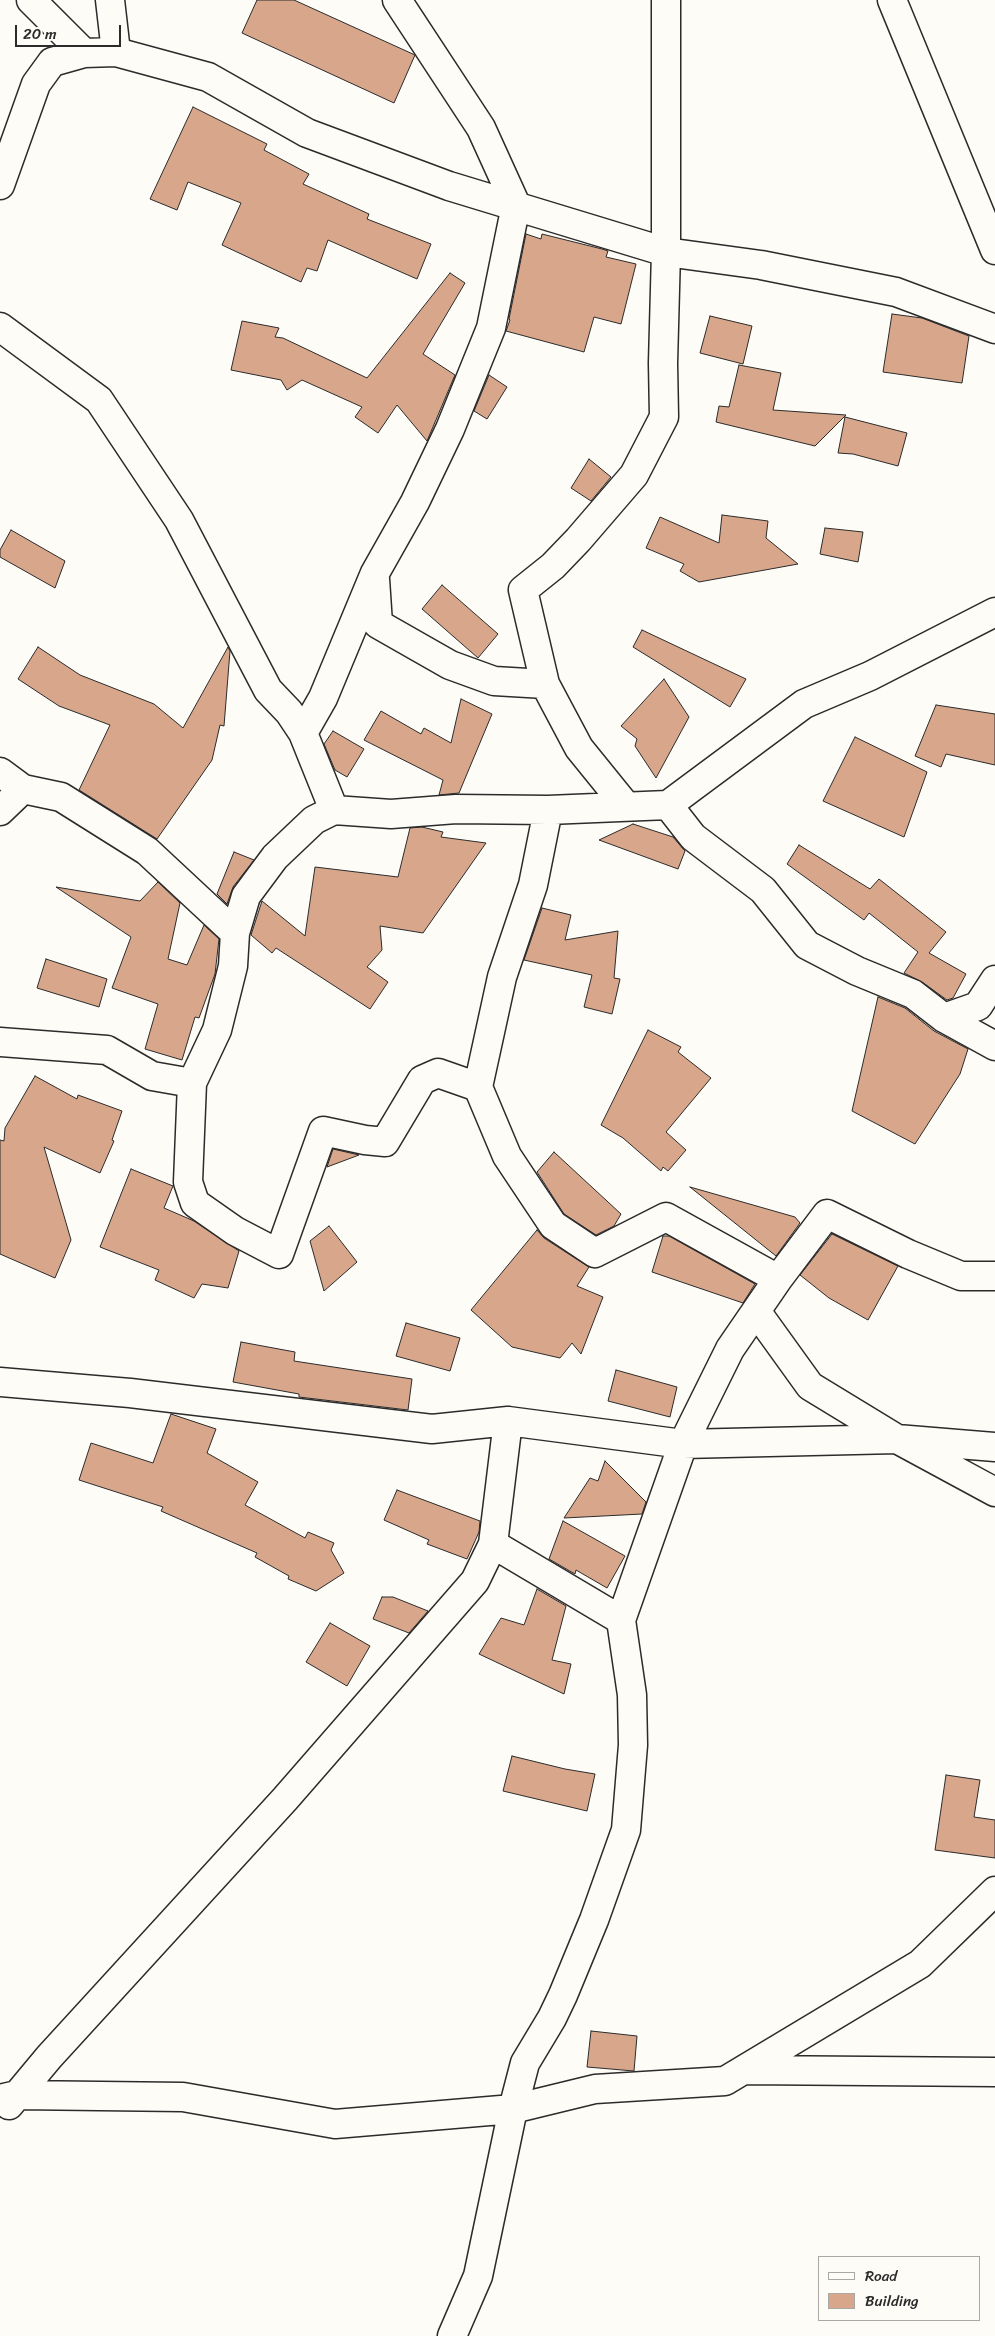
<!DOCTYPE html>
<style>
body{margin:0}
#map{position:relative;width:995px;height:2336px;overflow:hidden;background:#fdfcf7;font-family:Sriracha,sans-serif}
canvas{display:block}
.legend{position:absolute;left:818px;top:2256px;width:162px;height:65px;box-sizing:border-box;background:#fdfcf7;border:1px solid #a9a8a5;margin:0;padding:6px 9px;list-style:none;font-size:15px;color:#2b2b2b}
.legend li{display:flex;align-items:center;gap:10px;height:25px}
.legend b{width:25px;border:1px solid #a9a8a5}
.scale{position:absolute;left:15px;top:25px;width:106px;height:22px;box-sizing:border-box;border:2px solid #2b2b2b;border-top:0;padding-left:6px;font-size:15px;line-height:18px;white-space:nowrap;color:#2b2b2b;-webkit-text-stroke:4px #fdfcf7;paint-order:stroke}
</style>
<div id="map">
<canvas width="995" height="2336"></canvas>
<ul class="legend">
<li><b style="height:6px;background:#fdfcf7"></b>Road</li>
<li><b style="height:14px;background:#d8a78b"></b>Building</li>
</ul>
<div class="scale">20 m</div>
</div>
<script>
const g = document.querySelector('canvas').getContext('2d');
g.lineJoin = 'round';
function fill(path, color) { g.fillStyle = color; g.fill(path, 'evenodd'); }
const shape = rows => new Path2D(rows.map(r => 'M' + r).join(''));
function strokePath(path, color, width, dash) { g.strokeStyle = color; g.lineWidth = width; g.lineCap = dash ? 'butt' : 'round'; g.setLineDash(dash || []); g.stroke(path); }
const building = shape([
 [257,0,294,0,415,55,394,103,242,33,257,0],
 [193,107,267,144,264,150,309,174,303,184,369,214,367,219,431,244,417,279,328,240,317,271,307,268,301,282,222,245,241,203,188,182,177,210,150,199,193,107],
 [526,234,541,239,542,234,602,249,608,251,606,257,636,264,621,324,594,317,584,352,506,331,510,320,509,319,526,234],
 [450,273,465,283,423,354,455,375,427,441,397,405,378,433,355,417,362,407,302,380,287,390,281,380,231,370,242,321,279,328,275,337,283,338,367,378,450,273],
 [892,314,922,318,969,336,962,383,883,372,892,314],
 [710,316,752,326,743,364,700,353,710,316],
 [739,365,781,373,773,410,846,415,815,446,716,422,719,406,729,407,739,365],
 [489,375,507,387,487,419,474,411,489,375],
 [845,417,907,433,898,466,853,454,838,453,845,417],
 [589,459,611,477,591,501,571,488,589,459],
 [722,515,768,521,766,538,798,564,699,582,680,571,684,564,646,548,660,517,719,543,722,515],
 [825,528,863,532,858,562,820,554,825,528],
 [11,530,65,561,55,588,0,557,0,550,11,530],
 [442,585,498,634,478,658,422,609,442,585],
 [642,630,746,679,730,707,633,647,642,630],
 [38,647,80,675,154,704,183,728,228,647,230,651,224,726,220,725,212,760,157,839,79,790,110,725,59,706,18,679,38,647],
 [664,679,689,717,656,778,635,746,637,739,621,726,664,679],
 [461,699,492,714,459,793,439,795,443,780,364,740,381,711,421,734,424,728,451,743,461,699],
 [936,705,995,714,995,765,946,754,941,767,915,756,936,705],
 [333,731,364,749,347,777,335,770,324,744,333,731],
 [855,737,927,772,904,837,823,801,855,737],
 [633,824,673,837,685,851,678,869,599,840,633,824],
 [422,827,443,832,441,837,486,843,423,933,380,926,382,950,367,967,388,982,370,1009,276,948,272,953,251,935,262,901,305,936,315,867,398,877,410,828,422,827],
 [799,845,870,889,879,879,946,932,929,953,966,974,953,998,947,1000,922,982,904,973,918,952,869,913,864,920,787,864,799,845],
 [234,852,254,860,233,887,227,904,217,894,234,852],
 [158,882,180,903,168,959,187,965,204,925,219,939,215,974,199,1018,195,1017,182,1060,145,1049,158,1004,112,988,131,937,56,887,140,901,158,882],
 [542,908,571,915,565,940,618,931,614,978,620,979,612,1014,584,1007,592,975,524,960,542,908],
 [46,959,107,979,99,1007,37,988,46,959],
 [878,997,905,1008,934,1031,968,1049,960,1074,915,1144,852,1111,878,997],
 [648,1030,681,1047,678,1052,711,1078,666,1132,686,1150,668,1171,663,1167,661,1171,623,1138,601,1125,648,1030],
 [35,1076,77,1099,78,1095,122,1111,112,1140,114,1141,100,1173,44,1147,71,1240,55,1278,0,1254,0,1140,4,1141,5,1128,35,1076],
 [333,1149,359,1155,327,1167,333,1149],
 [554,1152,621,1214,614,1226,596,1235,564,1214,537,1172,554,1152],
 [131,1169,173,1186,164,1208,194,1221,239,1251,228,1288,202,1284,194,1298,155,1280,159,1270,100,1247,131,1169],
 [690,1187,795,1217,800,1223,776,1256,690,1187],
 [329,1226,357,1262,324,1291,310,1241,329,1226],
 [537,1230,544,1238,589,1267,577,1286,603,1297,581,1354,572,1343,560,1358,512,1347,471,1310,537,1230],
 [832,1234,898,1266,868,1320,829,1298,800,1275,832,1234],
 [663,1236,669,1236,755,1284,743,1303,652,1272,663,1236],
 [406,1323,460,1338,450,1371,396,1356,406,1323],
 [241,1342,295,1352,294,1361,412,1379,408,1410,299,1397,299,1394,233,1382,241,1342],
 [616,1370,677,1387,670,1417,608,1401,616,1370],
 [171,1414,216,1429,207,1453,258,1482,245,1505,305,1538,308,1532,334,1543,331,1550,344,1573,316,1591,288,1579,289,1576,255,1557,257,1553,161,1511,163,1507,79,1480,91,1443,153,1463,171,1414],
 [605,1461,646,1502,642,1514,564,1518,590,1478,598,1481,605,1461],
 [397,1490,480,1521,479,1532,467,1559,427,1544,429,1540,384,1520,397,1490],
 [563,1521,625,1556,607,1588,576,1570,575,1574,549,1559,563,1521],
 [537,1589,566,1606,552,1660,571,1664,564,1694,479,1654,501,1618,524,1625,537,1589],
 [382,1597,393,1597,428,1611,409,1633,373,1619,382,1597],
 [330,1623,370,1646,347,1686,306,1662,330,1623],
 [512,1756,565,1769,595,1774,587,1811,503,1791,512,1756],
 [946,1775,980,1780,974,1817,995,1820,995,1858,935,1850,946,1775],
 [591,2031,637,2036,634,2071,587,2067,591,2031]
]);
const minor = shape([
 [31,0,84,53],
 [110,0,116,52],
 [892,0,995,250],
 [0,185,36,84,52,62,84,53,116,52,208,77,307,133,449,186,666,252,761,265,896,292,995,329],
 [0,327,99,400,179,520,268,690,289,712,303,733,334,810],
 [375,579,378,624,450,665,494,681,545,684],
 [303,733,323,698,375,573,415,502,450,429,491,328,516,205,481,128,397,0],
 [0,772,23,789,61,797,147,851,235,933],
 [668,805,693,837,763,890,807,945,857,971,913,994,944,1018,995,1046],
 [626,806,579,748,545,684,523,590,553,566,578,540,634,475,664,417,663,363,666,252,666,0],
 [548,810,533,885,502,977,478,1087,507,1156,553,1225,595,1253,666,1217,778,1279],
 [0,811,23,789],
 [944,1018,978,1006,995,980],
 [0,1042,107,1050,152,1076,192,1083,217,1030,233,966,235,933,246,896,275,857,314,820,334,810,391,814,456,809,548,810,668,805,804,704,870,676,995,612],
 [192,1083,188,1182,195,1203,235,1231,279,1254,323,1131,365,1140,385,1142,422,1080,438,1073,478,1087],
 [756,1311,810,1386,897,1439,995,1492],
 [0,1382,130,1393,432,1429,508,1421,683,1444,897,1439,995,1447],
 [493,1544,621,1620],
 [744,2070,995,2072],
 [0,2099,17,2095,183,2097,335,2124,513,2109,595,2089,725,2081,920,1964,995,1891],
 [9,2105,49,2057,285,1799,475,1581,493,1544,508,1421],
 [452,2336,478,2276,513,2109,525,2063,552,2018,563,1995,594,1920,626,1830,633,1745,632,1695,621,1620,683,1444,730,1349,778,1279,827,1214,908,1254,961,1276,995,1276]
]);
fill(building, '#d8a78b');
strokePath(building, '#2b2b2b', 1);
strokePath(minor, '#2b2b2b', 31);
strokePath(minor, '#fdfcf7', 28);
</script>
